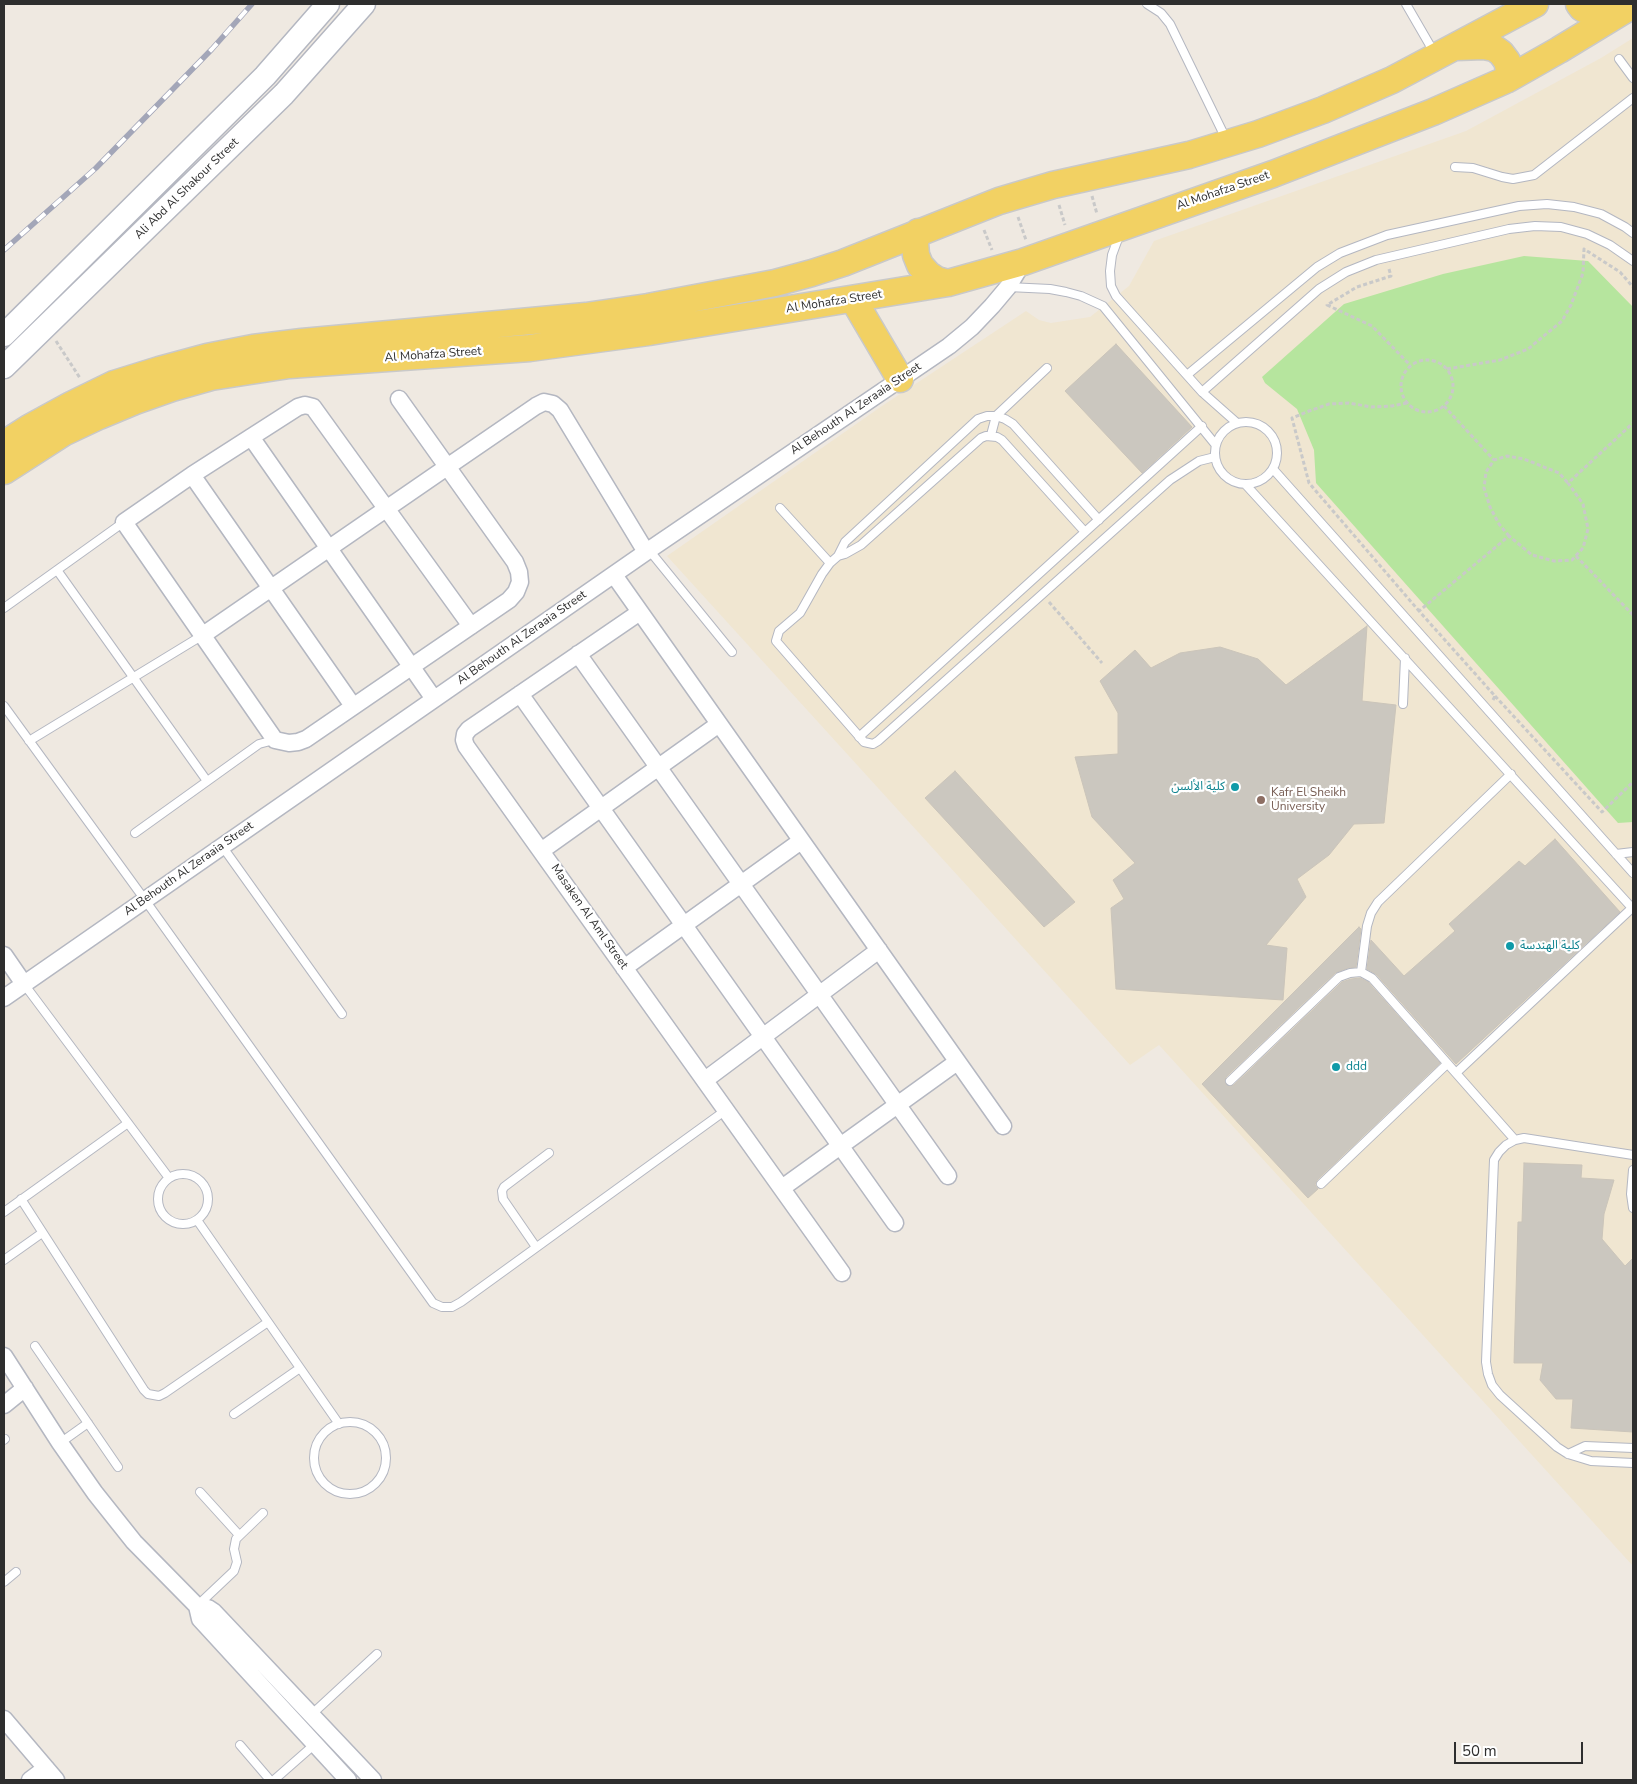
<!DOCTYPE html>
<meta charset="utf-8">
<style>
body{margin:0}
#map{position:relative;width:1637px;height:1784px;overflow:hidden;background:#efe9e1;font-family:"Nunito Sans",sans-serif}
canvas{display:block}
.frame{position:absolute;inset:0;border:5px solid #2e2e2e;pointer-events:none}
.scale{position:absolute;left:1454px;top:1742px;width:129px;height:22px;box-sizing:border-box;border:2px solid #2e2e2e;border-top:0;padding-left:6px;font-size:15px;line-height:18px;white-space:nowrap;color:#2e2e2e;-webkit-text-stroke:4px #fff;paint-order:stroke}
</style>
<div id="map">
<canvas width="1637" height="1784"></canvas>
<div class="frame"></div>
<div class="scale">50 m</div>
</div>
<script>
const g = document.querySelector('canvas').getContext('2d');
g.lineJoin = 'round';
function fill(path, color) { g.fillStyle = color; g.fill(path, 'evenodd'); }
const shape = rows => new Path2D(rows.map(r => 'M' + r).join(''));
function strokePath(path, color, width, dash) { g.strokeStyle = color; g.lineWidth = width; g.lineCap = dash ? 'butt' : 'round'; g.setLineDash(dash || []); g.stroke(path); }
function drawText(font, color, halo, rows, align = 'center') {
  g.font = font + ' "Nunito Sans","Noto Sans Arabic",sans-serif'; g.lineWidth = 4.5; g.setLineDash([]); g.textBaseline = 'middle'; g.strokeStyle = halo; g.fillStyle = color; for (const [text, x, y, turn = 0] of rows) {
    g.save(); g.translate(x, y); g.rotate((+turn || 0) * Math.PI / 180); g.textAlign = isNaN(turn) ? turn : align; if (halo) g.strokeText(text, 0, 0); g.fillText(text, 0, 0); g.restore();
  }
}
const education = shape([
 [1633,38,1633,1566,1159,1045,1130,1065,667,556,882,406,1026,311,1039,320,1051,323,1090,317,1129,286,1154,241,1466,131,1601,58]
]);
const green = shape([
 [1524,256,1588,261,1633,307,1633,822,1618,823,1316,483,1314,450,1297,409,1265,383,1262,377,1344,304,1443,274]
]);
const building = shape([
 [1116,344,1192,427,1142,473,1065,391,1116,344],
 [1367,626,1362,701,1396,705,1384,823,1354,824,1329,855,1297,879,1306,897,1266,945,1287,948,1283,1000,1116,989,1111,908,1124,899,1113,880,1135,863,1092,817,1075,757,1118,754,1118,713,1100,681,1135,650,1151,668,1180,653,1220,647,1258,659,1286,685,1367,626],
 [955,771,1075,902,1044,927,925,798,955,771],
 [1555,839,1620,912,1456,1064,1376,974,1367,969,1371,940,1404,976,1455,931,1449,924,1519,861,1525,866,1555,839],
 [1359,927,1361,929,1356,967,1348,968,1335,973,1226,1077,1225,1080,1226,1084,1229,1086,1234,1085,1342,982,1351,979,1360,978,1368,982,1440,1063,1317,1180,1315,1185,1318,1189,1308,1198,1202,1084,1359,927],
 [1524,1163,1582,1165,1581,1178,1614,1180,1604,1214,1602,1239,1625,1266,1633,1258,1633,1432,1571,1428,1573,1399,1556,1399,1540,1380,1543,1363,1514,1363,1518,1222,1522,1222,1524,1163]
]);
const path = shape([
 [1092,196,1097,214],
 [1059,205,1065,225],
 [1018,217,1026,240],
 [984,230,992,250],
 [1389,269,1391,276,1357,287,1327,305,1372,326,1410,365],
 [56,341,80,378],
 '1401 386a26 26 0 1 1 52 0a26 26 0 1 1-52 0Z',
 [1447,369,1500,360,1528,349,1562,321,1571,305,1583,273,1584,249,1620,272,1633,287],
 [1407,403,1392,406,1371,407,1349,403,1329,404,1309,411,1292,418,1309,483,1419,611],
 [1444,406,1494,460],
 [1509,536,1499,524,1490,507,1484,488,1486,472,1494,460,1507,456,1524,459,1559,473,1568,483],
 [1576,556,1633,615],
 [1049,602,1102,663],
 [1495,696,1602,812,1633,782],
 [1493,700,1495,696,1419,611,1509,536,1532,555,1554,561,1572,560,1583,548,1588,529,1583,504,1568,483,1633,423]
]);
const service = shape([
 [1147,4,1161,13,1170,24,1227,141],
 [1406,4,1435,54],
 [1619,59,1633,78],
 [1455,167,1473,168,1502,177,1513,179,1534,175,1633,98],
 [1119,236,1112,255,1110,271,1111,286,1116,296,1202,392,1237,423],
 [1008,287,1050,289,1066,292,1081,296,1103,306,1215,444],
 [1187,375,1317,267,1340,253,1387,235,1519,206,1547,204,1574,207,1601,214,1625,227,1633,233],
 [1202,392,1319,289,1346,272,1376,260,1509,229,1535,226,1561,227,1587,234,1610,245,1633,261],
 '1215 453a31 31 0 1 1 62 0a31 31 0 1 1-62 0Z',
 [991,435,996,416,1047,368],
 [1273,469,1633,873],
 [1246,485,1633,909],
 [780,508,830,563],
 [1099,520,1013,424,1005,419,996,416,987,416,978,419,845,542,838,556,830,563,822,574,804,606,800,613,779,631,776,641,864,742,873,744,878,741,1170,480,1199,461,1215,457],
 [649,550,732,652],
 [838,556,845,554,861,545,981,438,986,436,997,437,1002,440,1085,532],
 [57,570,207,781],
 [4,608,124,522],
 [1403,704,1405,658],
 [4,706,145,900,433,1303,442,1307,452,1307,461,1302,726,1110],
 [859,737,1202,426],
 [29,741,203,635],
 [135,833,259,744,274,740],
 [222,846,342,1014],
 [1616,854,1633,852],
 [1361,972,1367,926,1371,913,1378,902,1511,774],
 [24,984,169,1178],
 [1456,1073,1632,908],
 [1230,1081,1339,977,1350,973,1361,972,1372,978,1515,1140],
 [1633,1155,1524,1138,1515,1140,1506,1145,1499,1152,1494,1160,1486,1362,1488,1374,1492,1385,1500,1395,1557,1447,1568,1454,1591,1461,1633,1463],
 [1633,1170,1631,1194,1633,1208],
 '158 1199a25 25 0 1 1 50 0a25 25 0 1 1-50 0Z',
 [1321,1184,1447,1064],
 [21,1199,144,1390,148,1394,159,1396,165,1393,268,1322],
 [4,1212,128,1123],
 [197,1220,339,1424],
 [536,1247,503,1199,502,1191,504,1187,549,1153],
 [4,1260,42,1233],
 [35,1346,118,1467],
 [234,1414,300,1368],
 '314 1458a36 36 0 1 1 72 0a36 36 0 1 1-72 0Z',
 [4,1440,5,1439],
 [60,1443,88,1423],
 [1568,1454,1585,1446,1633,1448],
 [200,1492,239,1535],
 [4,1582,16,1572],
 [198,1605,234,1571,237,1562,234,1549,236,1539,263,1513],
 [311,1715,377,1654],
 [240,1745,270,1780],
 [274,1780,315,1744]
]);
const minor = shape([
 [399,399,515,562,519,572,520,582,516,592,509,600,411,667,306,739,298,742,289,743,275,740,124,522,192,475,298,407,305,405,313,407,471,626],
 [251,437,434,699],
 [192,475,353,706],
 [614,575,1003,1126],
 [640,612,469,729,465,734,464,740,466,746,842,1273],
 [203,635,447,467,536,406,544,402,553,404,560,410,646,552],
 [578,654,948,1176],
 [520,694,895,1223],
 [541,851,719,724],
 [4,955,24,984],
 [624,968,801,841],
 [4,998,649,550,949,346,972,327,992,306,1008,287,1023,262],
 [705,1080,879,950],
 [782,1188,957,1062],
 [4,1356,60,1443,95,1493,134,1542,197,1606,208,1608,214,1612,373,1780],
 [4,1405,25,1388],
 [197,1606,200,1619,348,1780],
 [4,1719,56,1780],
 [30,1780,46,1768]
]);
const secondary = shape([
 [4,335,265,76,328,4],
 [4,367,284,94,364,4]
]);
const primary = shape([
 [1579,4,1582,8,1590,12,1600,13,1622,10],
 [1456,47,1484,46,1494,48,1501,53,1507,61,1509,70,1508,79],
 [918,232,915,243,916,255,920,265,928,274,937,280,948,283],
 [853,299,900,379],
 [4,444,29,428,71,405,114,384,159,370,207,357,253,348,302,342,586,316,648,307,775,283,812,273,843,263,999,201,1053,185,1189,155,1258,134,1323,110,1392,80,1535,4],
 [4,471,63,433,99,416,135,401,172,388,211,377,289,365,530,348,649,332,948,283,1023,262,1273,174,1433,112,1508,79,1559,50,1633,5]
]);
const rail = shape([
 [4,250,96,168,212,49,252,4]
]);
const markers = [
 [1235,787,5,"#0f9aa8"],
 [1261,800,5,"#8d6e63"],
 [1510,946,5,"#0f9aa8"],
 [1336,1067,5,"#0f9aa8"]
];
const streetNames = [
 ["Ali Abd Al Shakour Street",187,189,-44],
 ["Al Mohafza Street",1223,191,-19],
 ["Al Mohafza Street",834,302,-9],
 ["Al Mohafza Street",433,355,-4],
 ["Al Behouth Al Zeraaia Street",856,409,-34],
 ["Al Behouth Al Zeraaia Street",522,638,-35],
 ["Al Behouth Al Zeraaia Street",189,869,-35],
 ["Masaken Al Aml Street",589,917,55]
];
const cultureNames = [
 ["كلية الألسن",1225,787,"right"],
 ["كلية الهندسة",1520,946],
 ["ddd",1346,1067]
];
const educationNames = [
 ["Kafr El Sheikh",1271,793],
 ["University",1271,807]
];
fill(education, '#f0e6d1');
fill(green, '#b6e59e');
fill(building, '#cbc7bf');
strokePath(building, '#cbc5ba', 1);
strokePath(service, '#b4b7c1', 10);
strokePath(minor, '#b4b7c1', 19);
strokePath(secondary, '#b4b7c1', 25);
strokePath(primary, '#c9c9c9', 29);
strokePath(path, '#c9c9c9', 3, [4, 2.5]);
strokePath(service, '#fff', 8);
strokePath(minor, '#fff', 16);
strokePath(secondary, '#fff', 22);
strokePath(primary, '#f2d163', 26);
strokePath(rail, '#a3a6b8', 5.5);
strokePath(rail, '#fff', 4, [11]);
for (const [x, y, r, color] of markers) { const dot = new Path2D(); dot.arc(x, y, r, 0, 2 * Math.PI); g.fillStyle = color; g.fill(dot); strokePath(dot, '#fff', 2); }
drawText('12px', '#2e2e2e', '#fff', streetNames);
drawText('12px', '#0d838f', '#fff', cultureNames, 'left');
drawText('12px', '#785e54', '#fff', educationNames, 'left');
</script>
